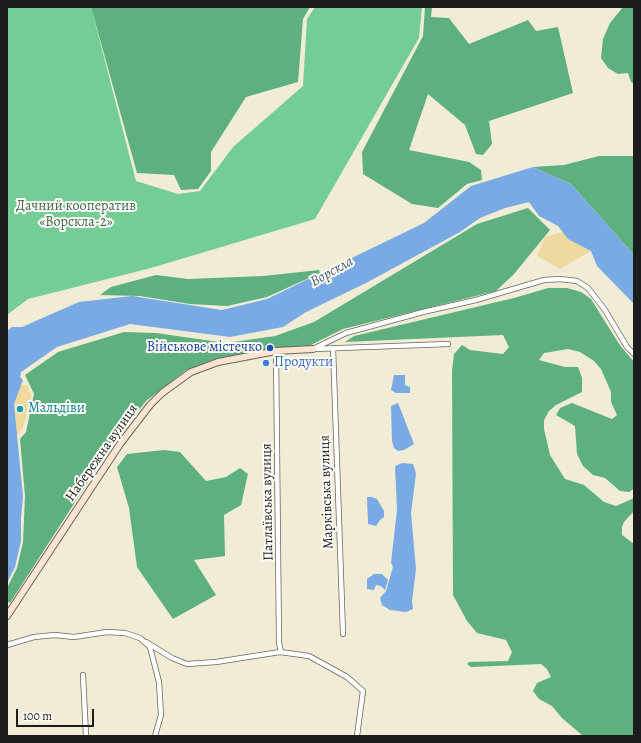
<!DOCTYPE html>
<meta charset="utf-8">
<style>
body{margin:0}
#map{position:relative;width:641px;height:743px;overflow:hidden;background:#f1ecd6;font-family:Alegreya,serif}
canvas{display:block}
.frame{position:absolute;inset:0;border:8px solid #1c1c1c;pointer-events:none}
.scale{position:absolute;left:16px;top:709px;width:78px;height:18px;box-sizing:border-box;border:2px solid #1c1c1c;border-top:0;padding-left:5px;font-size:12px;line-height:14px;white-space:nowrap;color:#1c1c1c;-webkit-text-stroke:3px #fdfcf7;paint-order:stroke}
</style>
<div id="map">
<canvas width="641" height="743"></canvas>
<div class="frame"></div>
<div class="scale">100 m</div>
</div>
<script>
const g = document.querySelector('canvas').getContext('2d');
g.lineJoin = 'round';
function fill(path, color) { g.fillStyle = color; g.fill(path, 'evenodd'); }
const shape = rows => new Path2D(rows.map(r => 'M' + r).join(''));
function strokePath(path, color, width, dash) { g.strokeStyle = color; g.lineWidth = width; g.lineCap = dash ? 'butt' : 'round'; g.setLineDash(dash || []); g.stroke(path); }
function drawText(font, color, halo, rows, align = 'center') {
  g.font = font + ' Alegreya,serif'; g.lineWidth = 4; g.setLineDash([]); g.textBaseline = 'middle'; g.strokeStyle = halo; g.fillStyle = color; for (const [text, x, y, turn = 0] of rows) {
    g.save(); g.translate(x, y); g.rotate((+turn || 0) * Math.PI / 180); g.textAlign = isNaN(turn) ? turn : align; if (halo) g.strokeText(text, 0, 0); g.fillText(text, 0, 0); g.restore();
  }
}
const green = shape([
 [7,7,91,7,136,181,178,194,200,191,233,147,303,86,307,19,315,7,422,7,419,38,315,219,151,268,28,299,7,315]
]);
const forest = shape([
 [91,7,310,7,303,19,298,82,246,97,211,152,211,171,198,189,181,190,174,175,137,173],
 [425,7,432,7,431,17,449,18,469,44,528,20,536,31,558,27,573,93,489,121,492,144,483,155,476,154,465,125,428,94,409,150,469,162,481,170,482,180,467,184,438,208,412,204,363,174,362,152,423,36],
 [623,7,634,7,634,84,631,82,628,73,618,74,608,68,601,58,603,39,610,23],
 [599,156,634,156,634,255,571,184,533,167,564,165],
 [528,208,550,230,514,274,496,291,343,329,309,346,260,351,212,360,185,371,146,401,113,443,10,603,7,601,7,588,17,568,23,542,25,496,20,439,26,432,34,394,25,375,58,352,124,332,156,333,226,343,275,336,314,322,477,224],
 [319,270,320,273,267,297,227,306,190,304,140,296,100,295,111,287,156,275,188,279,263,276],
 [548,288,567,288,581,292,591,299,619,344,634,362,634,489,629,492,620,491,605,478,593,475,583,466,577,454,575,426,556,415,560,408,572,403,612,419,617,415,611,402,611,392,601,369,594,361,580,352,568,349,544,353,539,360,565,367,578,367,582,378,582,392,556,405,549,411,544,420,544,429,550,455,565,479,584,485,604,502,616,506,634,498,634,511,624,522,622,527,622,535,634,544,634,736,582,735,562,718,552,706,539,699,533,691,537,683,551,677,547,669,541,664,471,667,467,664,469,662,508,661,512,652,506,640,477,633,467,621,453,595,452,371,454,354,462,345,470,350,503,354,509,347,503,335,345,342,354,336,514,298],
 [164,450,180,452,206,481,226,477,240,468,248,474,241,505,224,515,225,556,194,560,216,595,173,619,137,567,129,508,117,467,127,454]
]);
const sand = shape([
 [563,232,568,239,591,251,560,269,537,256,545,237],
 [21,385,28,385,29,392,32,394,23,428,16,437,14,404]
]);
const water = shape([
 [533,167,571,184,634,255,634,304,597,266,591,251,568,239,558,226,539,216,529,202,505,208,480,218,460,232,366,283,306,312,283,327,230,337,130,324,57,347,21,372,20,377,23,380,14,404,23,496,21,518,21,541,15,567,7,583,7,331,12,327,22,327,79,302,132,296,222,310,267,299,424,223,471,186],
 [394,375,405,375,405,385,410,387,410,393,396,393,391,390],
 [398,403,414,444,404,450,398,451,394,448,392,441,391,406],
 [402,463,413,464,416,474,411,513,416,569,412,601,413,609,406,612,390,610,382,605,380,598,386,591,393,567,391,563,397,510,395,466],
 [367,497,372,497,377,499,384,511,384,517,380,520,376,526,368,524],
 [374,574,382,574,388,580,385,590,381,586,376,585,374,590,367,589,367,579]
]);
const street = shape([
 [333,348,343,634],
 [313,349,346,333,423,312,476,300,544,280,560,279,577,281,588,288,605,310,627,347,634,354],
 [314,349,448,344],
 [276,351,279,643,281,652],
 [146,642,172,658,187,664,216,662,280,652,309,656,347,677,363,691,357,736],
 [7,645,34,637,55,635,74,637,107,632,125,633,140,638,150,647,159,682,161,715,155,736],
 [83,675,86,736]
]);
const secondary = shape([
 [7,616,120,444,150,405,162,393,191,372,218,362,276,351,313,349]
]);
const markers = [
 [270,348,4,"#1a4fb4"],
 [266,363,4,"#3f7fe0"],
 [20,409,4,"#0f9aa8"]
];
const parkNames = [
 ["Дачний кооператив",76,207],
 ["«Ворскла-2»",76,223]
];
const transitNames = [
 ["Військове містечко",262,348]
];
const shopNames = [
 ["Продукти",274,363]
];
const cultureNames = [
 ["Мальдіви",28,409]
];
const streetNames = [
 ["Набережна вулиця",102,453,-55],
 ["Марківська вулиця",327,492,-92],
 ["Патлаївська вулиця",268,502,-91]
];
const waterNames = [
 ["Ворскла",332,272,-29]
];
fill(green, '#73cd94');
fill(forest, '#5eb07e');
fill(sand, '#eeda9e');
fill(water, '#79aae4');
strokePath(street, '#67655d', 6);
strokePath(secondary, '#67655d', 8);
strokePath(street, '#fff', 4.5);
strokePath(secondary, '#fde4d1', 6);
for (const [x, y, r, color] of markers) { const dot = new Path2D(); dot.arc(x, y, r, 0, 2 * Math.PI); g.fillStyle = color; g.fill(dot); strokePath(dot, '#fdfcf7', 1.5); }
drawText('14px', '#3f634c', '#fdfcf7', parkNames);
drawText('14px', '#164399', '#fdfcf7', transitNames, 'right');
drawText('14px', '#366cbe', '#fdfcf7', shopNames, 'left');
drawText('14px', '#0d838f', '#fdfcf7', cultureNames, 'left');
drawText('14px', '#1c1c1c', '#fdfcf7', streetNames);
drawText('italic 15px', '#465c76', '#fdfcf7', waterNames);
</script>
